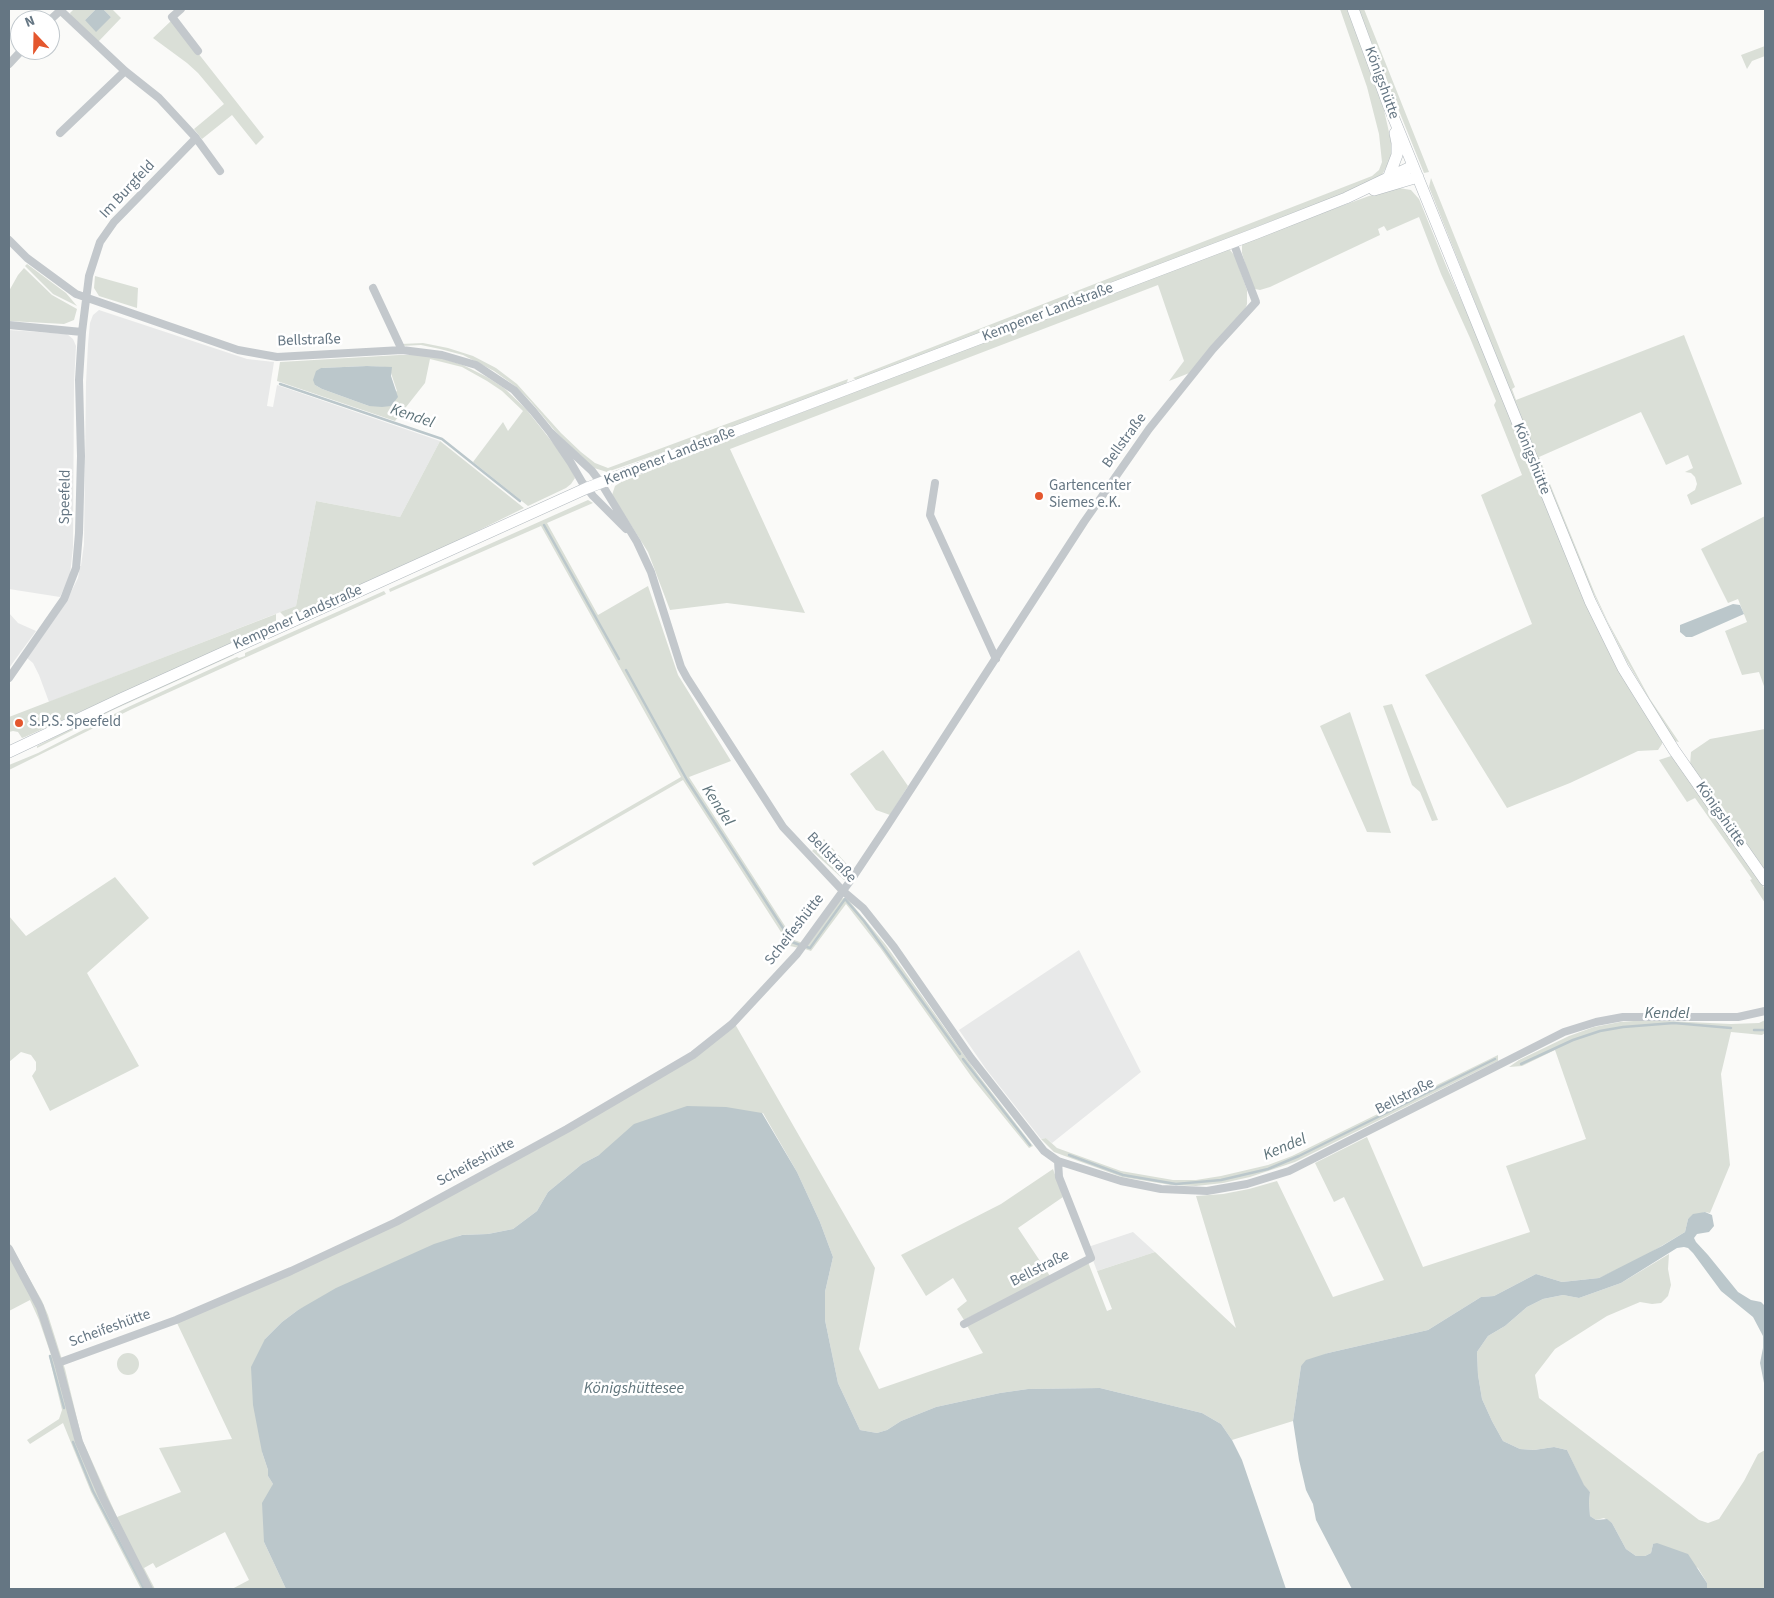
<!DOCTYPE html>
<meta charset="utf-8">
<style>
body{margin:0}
#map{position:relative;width:1774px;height:1598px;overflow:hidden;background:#fafaf8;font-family:"Source Sans 3",sans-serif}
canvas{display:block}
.frame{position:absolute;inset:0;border:10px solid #657683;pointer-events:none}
.north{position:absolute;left:10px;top:10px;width:50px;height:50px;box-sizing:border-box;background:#fff;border:1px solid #c1c8cd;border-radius:50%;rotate:339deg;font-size:14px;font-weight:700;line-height:20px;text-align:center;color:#657683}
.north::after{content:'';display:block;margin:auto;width:18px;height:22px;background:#e4572e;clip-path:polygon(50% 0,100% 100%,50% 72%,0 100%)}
</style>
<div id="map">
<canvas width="1774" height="1598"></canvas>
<div class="frame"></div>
<div class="north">N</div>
</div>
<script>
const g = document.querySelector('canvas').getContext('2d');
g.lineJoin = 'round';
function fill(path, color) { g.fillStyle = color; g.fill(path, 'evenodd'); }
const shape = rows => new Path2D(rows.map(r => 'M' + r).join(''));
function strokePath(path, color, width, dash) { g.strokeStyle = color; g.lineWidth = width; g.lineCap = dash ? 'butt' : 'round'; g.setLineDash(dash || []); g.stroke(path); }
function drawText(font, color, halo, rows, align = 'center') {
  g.font = font + ' "Source Sans 3",sans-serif'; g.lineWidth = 5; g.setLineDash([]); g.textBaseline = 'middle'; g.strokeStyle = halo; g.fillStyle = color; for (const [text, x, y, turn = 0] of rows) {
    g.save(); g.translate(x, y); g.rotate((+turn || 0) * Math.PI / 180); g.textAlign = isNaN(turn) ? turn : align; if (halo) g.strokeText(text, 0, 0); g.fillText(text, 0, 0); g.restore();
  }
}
const built = shape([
 [99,310,247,359,274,362,267,406,273,407,277,385,440,441,400,517,316,501,296,606,49,702,39,675,33,663,27,658,66,602,78,578,80,566,81,566,84,544,86,383,88,344,90,323,93,315],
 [9,330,67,334,73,339,76,346,74,382,73,547,70,575,60,597,9,589],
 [9,613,18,623,36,631,9,668],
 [1079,950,1141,1072,1052,1143,1046,1138,1041,1139,986,1069,959,1030],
 [1133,1232,1155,1252,1097,1271,1088,1247]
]);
const green = shape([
 [74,9,96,9,85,20,111,17,103,9,112,9,121,18,98,42,71,16,70,13],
 [1340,9,1348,9,1377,87,1384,110,1393,150,1392,156,1382,175,1360,187,859,381,853,378,1372,176,1379,170,1382,162,1379,134,1367,87],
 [1358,9,1364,9,1429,172,1424,173],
 [172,20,264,137,256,145,232,115,202,139,194,129,224,104,198,73,187,63,153,38],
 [1765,46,1765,56,1752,61,1747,69,1741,55],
 [1431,178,1515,387,1512,389,1516,400,1684,335,1742,484,1691,505,1687,495,1695,490,1697,484,1695,477,1691,473,1685,472,1693,468,1688,455,1666,465,1641,412,1539,457,1595,594,1608,622,1650,699,1679,742,1674,741,1626,660,1579,564,1429,187],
 [1399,188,1411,190,1419,199,1447,268,1476,333,1561,544,1662,740,1662,744,1658,750,1638,751,1570,783,1507,808,1425,675,1532,624,1481,495,1522,475,1494,405,1496,401,1470,338,1441,274,1419,217,1387,231,1384,226,1378,229,1380,235,1270,287,1260,290,1255,289,1251,283,1242,253,1242,245,1248,240,1369,196],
 [1223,250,1230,250,1235,256,1247,290,1247,304,1244,312,1192,372,1169,381,1184,361,1158,285,730,449,805,613,727,603,670,610,648,552,612,495,615,486,621,482],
 [27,264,66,293,77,306,53,294,25,266],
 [24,268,52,295,77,309,74,320,64,324,9,321,9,291,18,275],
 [95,276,138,288,137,308,99,296,94,288],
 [423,343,448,348,473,356,496,368,517,384,561,433,581,452,595,463,608,468,848,379,846,385,736,427,607,472,594,468,587,462,555,431,531,402,515,386,494,371,463,355,440,349,421,345,401,346,401,344],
 [399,355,431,355,463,365,487,377,504,388,526,409,568,462,575,478,571,484,566,488,528,506,473,462,503,422,508,431,523,411,502,391,487,381,462,367,430,359,425,383,395,421,277,381,280,362],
 [367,366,385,367,391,373,397,391,369,406,322,389,315,385,321,368],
 [440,441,524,508,451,544,287,619,280,612,296,606,316,501,400,517],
 [588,500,593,503,547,523,598,615,648,586,678,675,731,761,689,777,794,940,803,943,799,948,790,946,683,780,534,866,532,863,681,777,541,526,390,592,389,589],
 [1765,516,1765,689,1759,672,1742,675,1725,631,1747,622,1738,599,1728,603,1701,549],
 [384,591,386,594,132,709,9,770,9,765,38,753,126,708,237,657,239,658,245,656,245,653],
 [276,614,276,623,25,737,22,738,18,732,13,731,9,732,9,717],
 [232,654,234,655,113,710,37,748,37,746,112,708],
 [1392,704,1438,820,1432,821,1420,792,1412,785,1383,706],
 [1350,712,1391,833,1367,832,1320,726],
 [1765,729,1765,870,1690,765,1691,752,1710,739],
 [883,750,908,786,890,815,876,810,850,774],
 [1671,756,1676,759,1765,889,1765,903,1750,880,1752,879,1695,798,1687,802,1659,760],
 [824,839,853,871,844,880,812,851],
 [115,877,149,918,87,973,139,1066,50,1111,32,1076,36,1070,36,1062,31,1055,21,1052,9,1062,9,916,26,936],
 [846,897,885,944,979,1076,1033,1146,1029,1148,973,1079,881,949,846,904,811,951,805,949,841,899],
 [1647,1020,1731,1024,1759,1023,1765,1020,1765,1033,1762,1035,1731,1032,1721,1074,1730,1165,1710,1213,1705,1212,1688,1219,1685,1232,1638,1260,1599,1278,1562,1282,1536,1274,1494,1296,1481,1297,1428,1330,1328,1353,1301,1366,1293,1421,1232,1440,1221,1424,1202,1413,1100,1388,1028,1389,1000,1393,936,1407,901,1421,887,1430,877,1433,860,1430,838,1383,825,1320,825,1292,833,1257,820,1222,797,1172,763,1113,599,1155,582,1164,548,1192,537,1211,513,1229,488,1234,461,1235,298,1310,282,1322,265,1339,262,1452,268,1470,268,1476,273,1484,264,1542,286,1589,232,1589,249,1580,225,1532,156,1568,153,1563,144,1568,155,1589,141,1589,91,1492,63,1423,30,1444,27,1440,59,1419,62,1410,49,1356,51,1355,39,1320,30,1300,9,1311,9,1266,10,1265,9,1261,9,1242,42,1301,48,1315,65,1369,82,1439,117,1517,181,1492,159,1448,232,1439,177,1323,292,1273,570,1131,735,1024,875,1268,859,1349,879,1389,983,1353,966,1324,1088,1262,1107,1311,1112,1309,1097,1271,1155,1252,1236,1328,1196,1196,1223,1194,1249,1189,1277,1181,1333,1297,1384,1280,1344,1197,1334,1202,1315,1163,1367,1137,1423,1267,1530,1232,1506,1166,1586,1139,1555,1050,1522,1066,1509,1067,1519,1060,1569,1036,1594,1027,1620,1022],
 [1498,1055,1498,1061,1295,1162,1250,1177,1223,1183,1196,1186,1171,1185,1122,1177,1054,1152,1041,1139,1046,1138,1057,1148,1121,1171,1173,1180,1196,1180,1221,1176,1268,1165,1292,1156],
 [1053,1169,1063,1197,1018,1228,1050,1276,964,1320,957,1309,967,1301,953,1278,926,1296,901,1255,1001,1204],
 [1669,1254,1668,1269,1671,1285,1668,1296,1661,1303,1652,1304,1640,1302,1607,1316,1555,1349,1535,1375,1539,1398,1699,1520,1708,1523,1719,1519,1744,1481,1758,1454,1765,1450,1765,1589,1707,1589,1707,1583,1698,1568,1653,1544,1651,1553,1645,1556,1636,1556,1626,1549,1612,1523,1604,1518,1596,1520,1590,1516,1589,1502,1590,1492,1584,1486,1567,1450,1554,1447,1534,1450,1520,1449,1503,1441,1492,1421,1482,1399,1478,1375,1477,1352,1488,1336,1505,1326,1527,1307,1543,1299,1563,1295,1579,1298,1621,1283],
 '117 1364a11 11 0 1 1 22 0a11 11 0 1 1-22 0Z'
]);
const water = shape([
 [96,9,103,9,111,17,96,32,85,20],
 [367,366,392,367,391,376,398,397,391,406,382,407,369,406,322,389,315,385,313,380,316,371,321,368],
 [1733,604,1740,605,1744,614,1692,637,1686,637,1680,632,1680,625],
 [687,1106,726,1107,762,1113,797,1172,820,1222,833,1257,825,1292,825,1320,838,1383,860,1430,877,1433,887,1430,901,1421,936,1407,1000,1393,1028,1389,1100,1388,1202,1413,1221,1424,1232,1440,1242,1460,1286,1589,286,1589,264,1542,262,1503,273,1484,268,1476,268,1470,262,1452,253,1405,251,1367,265,1339,282,1322,298,1310,336,1288,434,1244,462,1235,488,1234,513,1229,537,1211,548,1192,582,1164,599,1155,634,1124],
 [1705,1212,1712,1215,1714,1226,1709,1232,1697,1234,1694,1238,1696,1242,1708,1255,1738,1292,1751,1300,1761,1302,1765,1306,1765,1388,1760,1363,1763,1348,1763,1336,1753,1317,1721,1291,1693,1253,1688,1248,1684,1247,1677,1248,1621,1283,1579,1298,1563,1295,1543,1299,1527,1307,1505,1326,1488,1336,1477,1352,1478,1375,1482,1399,1492,1421,1503,1441,1520,1449,1534,1450,1554,1447,1567,1450,1584,1485,1590,1492,1589,1502,1590,1516,1596,1520,1607,1519,1612,1523,1626,1549,1636,1556,1645,1556,1651,1553,1653,1544,1657,1543,1688,1554,1707,1583,1707,1589,1352,1589,1316,1520,1313,1504,1306,1490,1299,1460,1293,1421,1301,1366,1306,1360,1328,1353,1428,1330,1481,1297,1494,1296,1536,1274,1562,1282,1599,1278,1662,1246,1685,1232,1688,1219,1693,1214]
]);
const stream = shape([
 [280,384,442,439,520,501],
 [544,525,619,659],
 [626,670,687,780,792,942,800,945],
 [807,947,810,948,845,899,864,921,960,1054],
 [1754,1030,1765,1030],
 [963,1059,1030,1145],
 [1521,1064,1573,1040,1600,1031,1623,1027,1674,1023,1731,1028],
 [1069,1155,1123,1175,1176,1184,1221,1180,1268,1169,1299,1156,1495,1059],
 [50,1356,64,1408],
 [73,1442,93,1491,144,1589]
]);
const street = shape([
 [181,9,172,17,198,51],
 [60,10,125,71,159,98,196,138],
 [50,20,62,9],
 [9,64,22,50],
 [60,133,125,71],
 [9,240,27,258,76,294,238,350,277,357,402,350,442,355,476,365,514,390,533,411,550,432,571,463,582,482,593,496,626,529],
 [373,288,402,350],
 [9,325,82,332],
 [550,432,592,471,601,483,637,542,651,572,681,667,687,678,783,827,843,891,863,908,894,947,971,1058,1044,1151,1058,1161,1121,1181,1161,1189,1207,1191,1247,1184,1289,1171,1564,1032,1596,1022,1623,1017,1738,1017,1765,1011],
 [935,483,930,515,996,659],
 [9,678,64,599,76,568,79,533,81,456,79,380,82,332,89,276,100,242,114,222,196,138,220,171],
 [9,1249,40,1307,58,1363,79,1442,103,1498,149,1589],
 [964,1324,1091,1258,1059,1177,1058,1161],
 [58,1363,176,1320,291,1271,396,1222,567,1129,693,1055,732,1024,797,954,853,877,887,826,1084,522,1149,429,1213,349,1256,302,1233,242]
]);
const secondary = shape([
 [1353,9,1388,104,1590,601,1623,668,1674,750,1765,880],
 [1389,176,1397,155,1397,143,1395,133],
 [1374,190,1418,177],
 [9,752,121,699,587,488,1257,233,1346,198,1413,166]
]);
const markers = [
 [1039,496,5,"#e4572e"],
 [19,723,5,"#e4572e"]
];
const streetNames = [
 ["Königshütte",1381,83,70],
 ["Im Burgfeld",128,190,-47],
 ["Kempener Landstraße",1048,313,-21],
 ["Bellstraße",309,341,-2],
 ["Bellstraße",1125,441,-54],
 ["Kempener Landstraße",670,457,-21],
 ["Königshütte",1531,459,68],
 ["Speefeld",66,497,-89],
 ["Kempener Landstraße",298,618,-24],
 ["Königshütte",1720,815,55],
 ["Bellstraße",831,858,46],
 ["Scheifeshütte",795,930,-52],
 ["Bellstraße",1405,1097,-27],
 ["Scheifeshütte",476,1163,-28],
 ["Bellstraße",1040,1269,-27],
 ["Scheifeshütte",110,1329,-20]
];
const poiNames = [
 ["Gartencenter",1049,487],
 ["Siemes e.K.",1049,504],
 ["S.P.S. Speefeld",29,723]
];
const waterNames = [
 ["Kendel",412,417,19],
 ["Kendel",717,806,57],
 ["Kendel",1667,1014],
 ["Kendel",1285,1148,-23],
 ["Königshüttesee",634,1389]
];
fill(built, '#e8e9e9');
fill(green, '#dadfd7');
fill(water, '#bbc7cb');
strokePath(stream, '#bbc7cb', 2.5);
strokePath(secondary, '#b3babf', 12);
strokePath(street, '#c3c8cc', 8);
strokePath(secondary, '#fff', 11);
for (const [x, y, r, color] of markers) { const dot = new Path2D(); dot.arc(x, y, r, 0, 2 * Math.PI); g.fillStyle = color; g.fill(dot); strokePath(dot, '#fff', 2); }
drawText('15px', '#657683', '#fff', streetNames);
drawText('15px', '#657683', '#fff', poiNames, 'left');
drawText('italic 16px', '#60757c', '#fff', waterNames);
</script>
